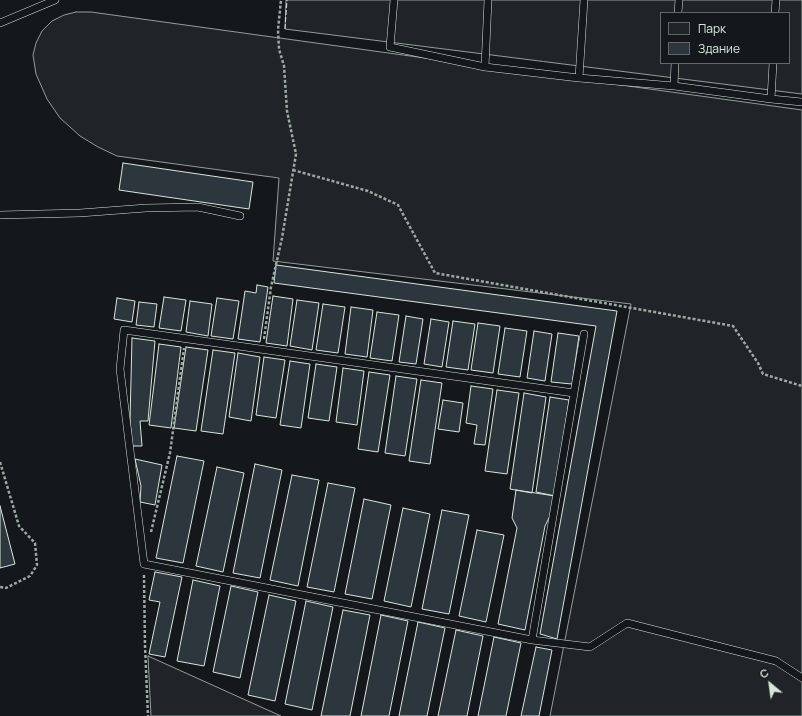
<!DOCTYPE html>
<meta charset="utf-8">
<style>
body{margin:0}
#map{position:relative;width:802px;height:716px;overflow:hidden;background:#14181c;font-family:Manrope,sans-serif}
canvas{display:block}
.legend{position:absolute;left:660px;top:12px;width:130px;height:52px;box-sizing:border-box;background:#14181c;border:1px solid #626a69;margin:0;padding:5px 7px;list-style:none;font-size:12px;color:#d8e6dc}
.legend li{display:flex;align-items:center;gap:8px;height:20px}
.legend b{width:20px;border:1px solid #626a69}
.north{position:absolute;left:750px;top:664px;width:40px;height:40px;-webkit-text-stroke:3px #14181c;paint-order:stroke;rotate:331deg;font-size:11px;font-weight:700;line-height:16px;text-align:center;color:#d8e6dc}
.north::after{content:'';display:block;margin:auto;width:14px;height:18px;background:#d8e6dc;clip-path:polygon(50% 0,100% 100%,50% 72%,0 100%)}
</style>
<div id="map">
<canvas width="802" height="716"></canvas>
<ul class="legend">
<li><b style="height:11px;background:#202428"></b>Парк</li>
<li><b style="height:11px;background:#2c363c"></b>Здание</li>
</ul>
<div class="north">С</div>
</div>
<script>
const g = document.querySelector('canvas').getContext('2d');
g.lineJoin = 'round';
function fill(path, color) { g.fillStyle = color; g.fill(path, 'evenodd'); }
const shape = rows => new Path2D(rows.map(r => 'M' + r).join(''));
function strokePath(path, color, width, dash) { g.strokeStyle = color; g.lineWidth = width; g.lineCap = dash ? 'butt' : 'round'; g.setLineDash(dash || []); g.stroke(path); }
const green = shape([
 [286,0,802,0,802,94,285,29,286,0],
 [661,13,789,13,789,63,661,63,661,13],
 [76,12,91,12,802,110,802,716,550,716,631,304,273,261,279,178,117,156,98,147,80,136,60,118,47,99,36,74,33,55,36,43,42,31,52,21,64,15,76,12],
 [148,656,281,716,151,716,148,656]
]);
const building = shape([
 [123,163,253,182,249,209,119,190,123,163],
 [276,265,617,311,557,639,540,634,596,326,274,283,276,265],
 [257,285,268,287,260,342,238,339,245,291,256,293,257,285],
 [273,296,293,299,287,346,266,343,273,296],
 [164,297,186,300,181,331,159,328,164,297],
 [117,298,135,301,132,322,114,319,117,298],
 [217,298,239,301,233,339,211,336,217,298],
 [297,300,319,303,312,350,290,346,297,300],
 [190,301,212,304,208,336,186,332,190,301],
 [139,302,157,304,154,327,136,325,139,302],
 [323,304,345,307,338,353,316,350,323,304],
 [351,307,373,310,367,357,345,354,351,307],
 [377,312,399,315,392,361,370,358,377,312],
 [406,316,423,319,416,364,399,362,406,316],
 [431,319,449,322,442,367,424,364,431,319],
 [453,321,475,324,468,370,446,367,453,321],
 [478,323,500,326,493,373,471,370,478,323],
 [505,328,527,331,520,377,498,374,505,328],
 [534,331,552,334,545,381,527,378,534,331],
 [558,333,579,336,572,384,551,382,558,333],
 [132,338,155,341,148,421,140,421,142,446,132,446,130,421,132,338],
 [159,344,181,347,171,428,149,425,159,344],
 [186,347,208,350,196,431,174,428,186,347],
 [213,350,235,353,223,434,201,431,213,350],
 [238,353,260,357,251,421,229,417,238,353],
 [264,357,285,360,276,418,256,415,264,357],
 [290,361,310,364,301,428,280,425,290,361],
 [316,364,337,367,329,421,308,418,316,364],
 [343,368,364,371,357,425,336,422,343,368],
 [369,372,390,375,378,452,358,449,369,372],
 [396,376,417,379,405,456,385,453,396,376],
 [421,380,442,383,430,464,409,461,421,380],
 [471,386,493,389,485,445,474,444,477,425,466,423,471,386],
 [497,390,519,393,507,474,485,471,497,390],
 [524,393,546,397,532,493,510,489,524,393],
 [550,397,569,400,555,496,536,492,550,397],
 [443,400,463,403,459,432,438,429,443,400],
 [177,456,204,461,183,563,156,558,177,456],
 [135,459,162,465,155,505,140,502,141,486,135,459],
 [255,464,282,470,260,578,233,573,255,464],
 [217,467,244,473,223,572,196,566,217,467],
 [292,475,319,480,298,586,270,580,292,475],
 [328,483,355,488,334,592,307,587,328,483],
 [516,490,555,496,554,508,545,526,525,630,498,624,517,528,512,518,516,490],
 [364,499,391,505,372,599,345,594,364,499],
 [0,506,15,564,0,568,0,506],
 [403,508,430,514,411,607,384,601,403,508],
 [442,510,469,515,449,614,422,609,442,510],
 [477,530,504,535,486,622,459,616,477,530],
 [155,572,182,577,165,657,149,654,160,602,149,600,155,572],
 [193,580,220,586,204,666,177,661,193,580],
 [231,586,258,592,240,678,213,672,231,586],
 [269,595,296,601,275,701,248,695,269,595],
 [306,601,333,607,312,710,285,704,306,601],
 [343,610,370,615,350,716,321,716,343,610],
 [381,615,408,621,389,716,361,716,381,615],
 [418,622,445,628,427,716,399,716,418,622],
 [456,630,483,636,467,716,438,716,456,630],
 [494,637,521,643,506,716,478,716,494,637],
 [536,647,552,650,539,716,521,716,536,647]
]);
const path = shape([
 [293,170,368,191,398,205,435,273,733,326,758,363,763,374,802,386],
 [264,339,271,287,282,238,296,154,287,111,284,66,279,49,278,30,281,0],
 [0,462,19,526,35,543,37,565,30,576,6,588,0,587],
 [151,532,170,453,184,348],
 [144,575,145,646,148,716]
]);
const service = shape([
 [394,0,390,47,485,67,579,78,674,86,771,99,802,102],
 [678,13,679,0],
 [775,13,776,0],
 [0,23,55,0],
 [485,67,488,0],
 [579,78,584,0],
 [674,86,675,63],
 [771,99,773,63],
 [0,215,80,213,146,208,198,207,240,216],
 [574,393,124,330,120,369,144,564,532,640,574,393,584,334],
 [532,640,590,647,627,623,776,661,802,678]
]);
const fence = shape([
 [285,29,287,0]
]);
fill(green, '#202428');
strokePath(green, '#939e99', 1);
fill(building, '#2c363c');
strokePath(building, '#d8e6dc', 1);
strokePath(service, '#d8e6dc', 8);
strokePath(path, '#9da8a2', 2.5, [3, 2]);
strokePath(service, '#14181c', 7);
strokePath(fence, '#d8e6dc', 1, [5, 2]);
</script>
